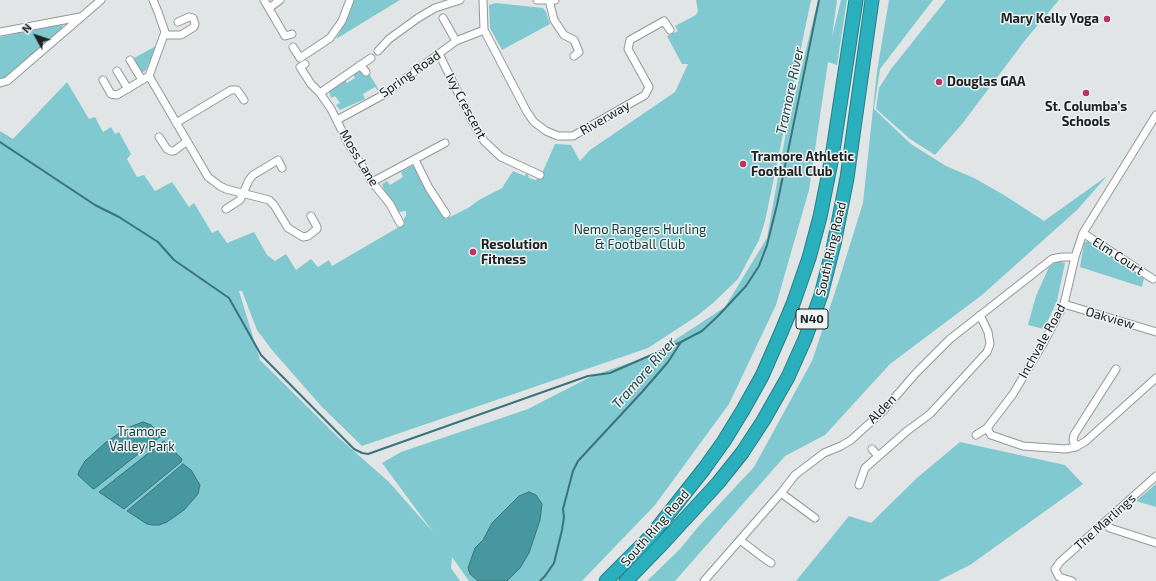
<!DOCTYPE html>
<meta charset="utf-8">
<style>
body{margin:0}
#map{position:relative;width:1156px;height:581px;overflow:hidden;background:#e1e5e6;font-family:"Exo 2",sans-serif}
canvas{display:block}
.north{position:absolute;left:16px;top:16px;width:40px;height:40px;-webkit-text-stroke:3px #eef3f3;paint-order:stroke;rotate:310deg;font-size:11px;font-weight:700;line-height:16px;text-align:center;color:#202222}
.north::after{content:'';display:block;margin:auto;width:14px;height:18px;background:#202222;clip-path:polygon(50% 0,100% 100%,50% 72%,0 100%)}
</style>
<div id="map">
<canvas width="1156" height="581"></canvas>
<div class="north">N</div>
</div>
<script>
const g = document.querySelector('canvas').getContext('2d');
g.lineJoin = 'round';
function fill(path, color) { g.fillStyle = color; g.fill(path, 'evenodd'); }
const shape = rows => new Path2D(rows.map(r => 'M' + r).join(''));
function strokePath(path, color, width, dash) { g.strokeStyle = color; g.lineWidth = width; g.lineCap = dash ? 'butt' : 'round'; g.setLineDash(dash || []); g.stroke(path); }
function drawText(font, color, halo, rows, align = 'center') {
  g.font = font + ' "Exo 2",sans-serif'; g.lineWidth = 3; g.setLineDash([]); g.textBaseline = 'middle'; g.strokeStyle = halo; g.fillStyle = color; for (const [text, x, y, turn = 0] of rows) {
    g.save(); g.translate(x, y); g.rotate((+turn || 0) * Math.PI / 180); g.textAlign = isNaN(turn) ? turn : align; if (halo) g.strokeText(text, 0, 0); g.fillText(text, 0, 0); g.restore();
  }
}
const green = shape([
 [352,0,400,0,336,39,347,18],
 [696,0,811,0,765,221,759,240,738,279,713,303,697,316,648,348,362,446,322,407,272,350,257,330,242,291,239,291,260,360,338,437,389,482,433,532,382,463,401,452,528,409,592,376,652,355,725,307,767,238,786,132,818,0,837,0,832,37,841,0,847,0,837,65,828,62,809,190,776,305,729,404,655,505,582,581,507,581,520,568,519,496,492,523,483,540,475,548,470,574,478,581,469,581,452,557,451,568,460,581,0,581,0,131,13,139,67,82,89,119,95,117,103,132,111,127,115,134,119,132,131,154,127,159,137,177,144,175,155,191,172,182,189,207,194,203,212,233,218,230,227,243,254,232,267,255,275,261,286,254,296,270,311,259,318,267,329,260,332,266,404,224,404,218,406,216,406,211,398,212,384,191,382,184,387,181,390,185,403,177,401,172,412,166,416,167,425,185,446,219,468,208,479,200,502,188,513,171,525,176,527,172,529,178,535,180,540,178,555,144,571,145,580,161,590,150,675,92,688,64,682,64,667,36,678,31,675,26,696,15,698,11],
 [889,0,933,0,880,69,874,109,911,144,946,166,974,178,1004,195,1044,221,1107,176,1077,210,982,295,890,364,825,435,785,456,675,581,647,581,680,549,698,527,754,467,812,361,839,280,863,203,877,71],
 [946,0,1059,0,1026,39,962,124,935,155,910,139,876,109,879,88,891,69],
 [496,3,543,8,546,12,550,24,502,50,490,28,489,5],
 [60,24,63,25,62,29,5,78,0,80,0,37],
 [156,46,146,70,142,73,134,58],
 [357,72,361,72,363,76,368,72,379,90,378,91,375,87,363,94,365,99,340,110,336,105,340,103,335,96,331,98,329,91,345,80,347,83,355,78,353,74],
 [1087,241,1144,278,1142,287,1080,267,1084,243],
 [1058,261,1065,263,1057,301,1044,329,1028,325,1036,296,1049,267],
 [960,442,1065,465,1083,484,970,565,938,581,796,581,849,516,871,523,918,477],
 [1156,484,1156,507,1136,501]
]);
const water = shape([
 [143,422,151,425,161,436,94,489,92,488,78,475,79,471,85,461,105,443,127,428,143,422],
 [164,441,182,459,181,462,124,509,99,492,164,441],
 [183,464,191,470,200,485,198,494,184,510,167,522,159,525,152,525,147,524,127,511,183,464],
 [529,492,536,495,542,504,540,520,529,553,520,568,507,581,478,581,470,574,468,568,475,548,483,540,492,523,519,496,529,492]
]);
const stream = shape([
 [0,142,95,205,119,217,158,242,174,260,229,298,261,355,354,449,362,453,368,454,588,376,610,373,681,342],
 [540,581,545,576,554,563,562,530,564,517,563,509,573,471,578,461,642,392,668,362,681,342,702,331,718,316,746,286,759,266,767,245,777,205,819,0]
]);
const street = shape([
 [153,0,158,12,165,32,149,76,208,177,220,186,226,189,269,200,274,205,288,228,303,237,308,236,317,229,317,227,311,216],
 [264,0,285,36,292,34],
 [483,0,484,30,527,112,534,122,546,131,558,136,573,136,645,95,649,87,628,49,630,40,664,21,670,30],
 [537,0,555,0],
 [549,0,554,20,564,35,574,40,579,52,574,56],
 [269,8,280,0],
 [443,18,456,41],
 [0,32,80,17],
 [164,35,181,35,194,27,195,24,193,18,189,17,178,22],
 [293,47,300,58,330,38,342,21,350,0],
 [378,51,389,39,418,18,435,8,460,0],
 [439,54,472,121,484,141,501,157,540,175],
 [130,60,142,80],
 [305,64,300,67,311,84,320,93,331,109,348,143,372,182,390,204,400,223],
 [360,65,366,72],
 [117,71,128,89],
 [103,80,111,94,117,95,149,76],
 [0,83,7,81,101,0],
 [320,93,371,58],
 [1156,115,1083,233,1075,257,1064,304,1044,342,1013,394,987,428,991,435,1023,446,1065,449,1076,447,1086,441,1156,378],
 [337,120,383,95,456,41,484,30],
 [176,123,231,90,237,90,244,100],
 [159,137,167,149,171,151,174,151,186,142],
 [415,160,429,188,446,214],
 [372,182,445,143],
 [226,209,240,200,249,180,253,175,278,160,282,168],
 [1083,233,1153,279],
 [1064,304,1156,332],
 [976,435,987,428],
 [1076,447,1073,440,1074,435,1116,369],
 [872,449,878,456],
 [859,485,865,468,907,431,930,414,987,352,990,344,988,332,980,315],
 [781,493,815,518],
 [1104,523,1110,528,1156,543],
 [740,540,765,559,771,563],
 [704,581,781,493,795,475,824,453,841,446,851,440,883,411,916,373,950,339,1052,259,1062,257,1075,257],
 [1072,581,1059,577,1055,569,1060,562,1156,476]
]);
const highway = shape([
 [606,581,651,536,704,469,724,441,743,410,762,376,780,335,793,304,809,258,820,217,832,157,856,0],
 [626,581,662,544,718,483,742,453,763,421,788,377,805,339,821,295,834,244,847,178,872,0]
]);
const markers = [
 [1107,19,4,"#be3163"],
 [939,82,4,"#be3163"],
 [1086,93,4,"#be3163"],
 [743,164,4,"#be3163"],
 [473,252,4,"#be3163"]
];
const shields = [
 [812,319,32]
];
const shieldNames = [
 ["N40",812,319]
];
const poiNames = [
 ["Mary Kelly Yoga",1099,19,"right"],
 ["Douglas GAA",947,82],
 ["St. Columba’s",1086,107,"center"],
 ["Schools",1086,122,"center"],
 ["Tramore Athletic",751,157],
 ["Football Club",751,172],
 ["Resolution",481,245],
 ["Fitness",481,260]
];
const streetNames = [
 ["Spring Road",410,74,-35],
 ["Ivy Crescent",466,106,62],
 ["Riverway",605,118,-30],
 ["Moss Lane",359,158,59],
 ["South Ring Road",831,249,-77],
 ["Elm Court",1118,256,33],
 ["Oakview",1110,318,16],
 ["Inchvale Road",1042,341,-61],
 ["Alden",882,409,-46],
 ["The Marlings",1105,522,-42],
 ["South Ring Road",655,528,-49]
];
const parkNames = [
 ["Nemo Rangers Hurling",640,230],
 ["& Football Club",640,245],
 ["Tramore",142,432],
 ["Valley Park",142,447]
];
const waterNames = [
 ["Tramore River",790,91,-78],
 ["Tramore River",644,373,-49]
];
fill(green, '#80c9d0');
fill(water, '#4697a0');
strokePath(water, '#3b747a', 1);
strokePath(stream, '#3b747a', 2);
strokePath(street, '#939797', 9);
strokePath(highway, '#267e87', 15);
strokePath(street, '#fff', 7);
strokePath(highway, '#2ab0bd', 13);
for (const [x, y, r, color] of markers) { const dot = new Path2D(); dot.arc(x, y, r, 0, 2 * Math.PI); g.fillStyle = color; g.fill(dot); strokePath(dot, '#eef3f3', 1.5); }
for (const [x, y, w] of shields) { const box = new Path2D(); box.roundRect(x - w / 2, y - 10, w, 20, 3); g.fillStyle = '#eef3f3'; g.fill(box); strokePath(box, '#202222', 1); }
drawText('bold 12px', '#202222', null, shieldNames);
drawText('bold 13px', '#202222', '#eef3f3', poiNames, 'left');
drawText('13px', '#202222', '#eef3f3', streetNames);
drawText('13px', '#123a3d', '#eef3f3', parkNames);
drawText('italic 14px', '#20464a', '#eef3f3', waterNames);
</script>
